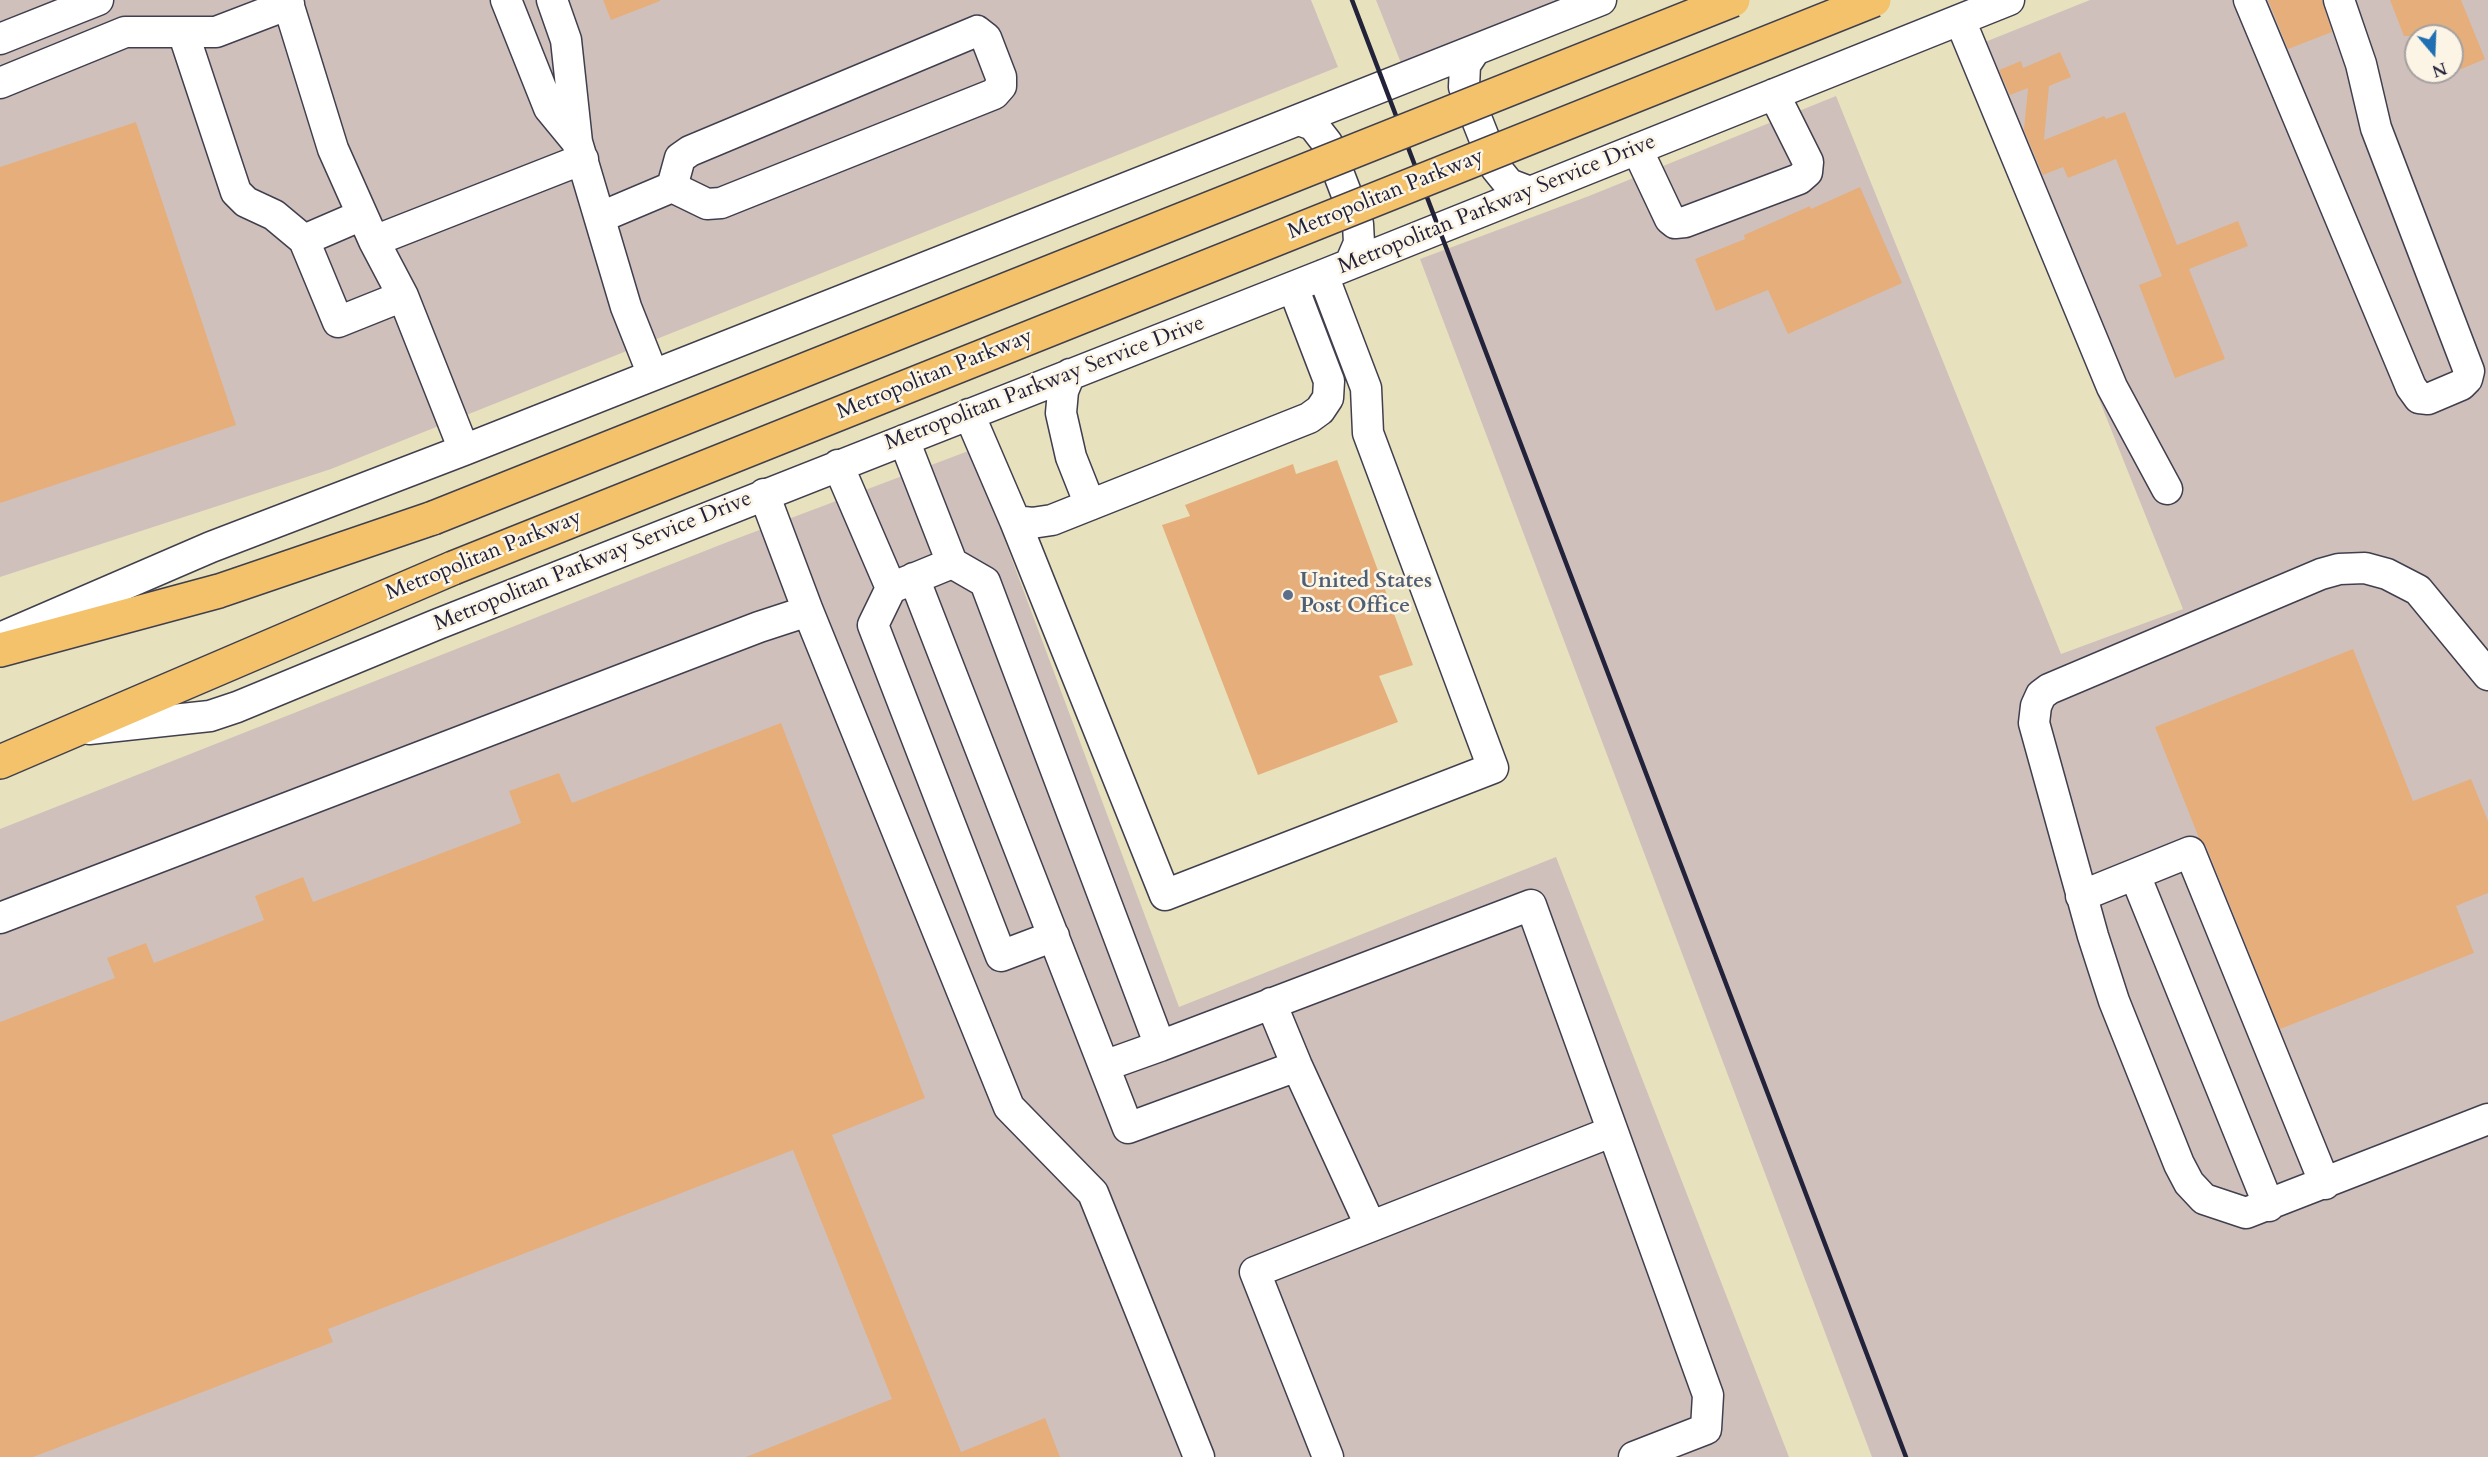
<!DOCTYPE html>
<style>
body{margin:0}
#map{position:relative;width:2488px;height:1457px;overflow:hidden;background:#e7e1bd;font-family:Cardo,serif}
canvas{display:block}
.north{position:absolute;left:2404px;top:24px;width:60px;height:60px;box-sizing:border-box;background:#fcf5e5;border:2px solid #a5a1a1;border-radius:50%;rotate:161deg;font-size:16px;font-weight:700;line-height:24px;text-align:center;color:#22223b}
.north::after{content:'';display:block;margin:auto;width:21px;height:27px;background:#1f6fb2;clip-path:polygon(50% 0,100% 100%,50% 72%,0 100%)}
</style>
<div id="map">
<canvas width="2488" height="1457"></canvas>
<div class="north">N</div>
</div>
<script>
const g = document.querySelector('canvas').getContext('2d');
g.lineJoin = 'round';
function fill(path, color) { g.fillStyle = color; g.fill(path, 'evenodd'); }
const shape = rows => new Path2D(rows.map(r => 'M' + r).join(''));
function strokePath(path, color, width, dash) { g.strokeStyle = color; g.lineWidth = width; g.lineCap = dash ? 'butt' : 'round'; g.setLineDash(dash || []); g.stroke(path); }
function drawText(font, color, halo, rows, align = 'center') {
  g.font = font + ' Cardo,serif'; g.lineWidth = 5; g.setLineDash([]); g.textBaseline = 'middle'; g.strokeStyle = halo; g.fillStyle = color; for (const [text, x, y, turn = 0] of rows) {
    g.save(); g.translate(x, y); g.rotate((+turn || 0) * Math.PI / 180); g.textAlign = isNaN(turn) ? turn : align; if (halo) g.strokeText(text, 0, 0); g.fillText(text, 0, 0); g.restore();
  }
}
const industrial = shape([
 [0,0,1311,0,1338,67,331,469,0,577],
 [1376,0,1561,0,1401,63],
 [2090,0,2488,0,2488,1457,1872,1457,1420,259,1589,196,1836,96,2061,654,2183,609,1960,52],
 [2416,36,2452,36,2452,72,2416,72],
 [971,450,1179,1007,1556,857,1789,1457,0,1457,0,829,725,543]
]);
const building = shape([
 [603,0,660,0,660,1,611,20],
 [2268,0,2322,0,2332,32,2288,49],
 [2390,0,2461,0,2485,59,2452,73,2452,36,2404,36],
 [2060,52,2071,77,2049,86,2044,140,2104,116,2106,119,2125,112,2177,245,2238,221,2248,246,2189,269,2225,359,2175,378,2139,285,2162,276,2116,159,2068,178,2063,167,2043,175,2024,130,2028,88,2010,95,1999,70,2021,61,2023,68],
 [136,122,236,425,0,503,0,167],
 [1860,187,1902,283,1788,334,1768,290,1716,311,1695,259,1745,239,1744,235,1810,206,1811,209],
 [1337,460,1413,665,1379,676,1398,722,1258,775,1162,525,1190,516,1185,505,1293,464,1296,474],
 [2353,649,2413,801,2471,779,2488,821,2488,893,2456,906,2474,953,2280,1029,2206,846,2199,838,2155,727],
 [781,723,925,1098,832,1135,961,1452,1045,1418,1060,1457,746,1457,892,1399,793,1150,328,1329,333,1342,33,1457,0,1457,0,1022,115,978,107,958,146,943,154,963,264,920,255,896,303,877,313,902,521,823,509,791,559,773,572,803]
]);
const minor = shape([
 [287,0,333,149,374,241,403,296,464,450],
 [506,0,549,108,577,142],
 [552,0,566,40,577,142,626,307,653,375],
 [2249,0,2411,387,2419,398,2428,399,2461,385,2467,379,2469,371,2376,128,2361,64,2339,0],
 [1960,20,2112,387,2167,489],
 [183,32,236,192,246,202,274,215,304,240,338,322,403,296],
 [0,39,98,0],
 [1475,50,1465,65,1464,87,1496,168,1509,184,1530,192],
 [0,83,125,32,216,32,289,4],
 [1299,120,1313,125,1327,143,1358,224,1359,243,1350,264],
 [1637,149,1670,219,1675,223,1685,222,1799,179,1807,172,1808,162,1774,94],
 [601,217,672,187,707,204,721,203,994,94,1001,86,1001,77,986,38,977,31,690,151,680,158,672,187],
 [304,240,362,215],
 [374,241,583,159],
 [1070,374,1063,391,1061,413,1071,457,1090,505],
 [969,414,1015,521,1032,523,1052,520,1309,418,1320,410,1328,398,1329,381,1293,287],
 [838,465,891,588,952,563,904,440],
 [764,494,808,611,1009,1107,1093,1193,1199,1457],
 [1015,521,1165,895,1493,768,1368,433,1366,388,1323,275],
 [952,563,985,582,1160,1046,1531,905,1708,1395,1706,1429,1634,1457],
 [914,578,1128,1128,1297,1066],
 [891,588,873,625,1001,956,1054,936],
 [0,638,211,547,464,450,1601,0],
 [2488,675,2418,590,2387,574,2365,568,2339,569,2321,574,2049,689,2041,695,2036,706,2034,723,2093,936,2114,1001,2179,1164,2189,1183,2204,1199,2246,1213,2488,1119],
 [89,729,210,716,237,707,438,624,1323,275,2009,0],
 [2135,875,2269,1206],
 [2081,896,2190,852,2325,1184],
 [0,918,759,627,808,611],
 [1271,1003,1297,1066,1370,1225],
 [1104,1066,1160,1046],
 [1328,1457,1255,1272,1611,1132]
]);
const major = shape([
 [0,650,219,591,433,518],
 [0,762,453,568]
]);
const rail = shape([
 [1352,0,1906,1457]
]);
const majorBridge = shape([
 [433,518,1733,0],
 [453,568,1874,0]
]);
const markers = [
 [1288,595,6,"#5c6f8a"]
];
const streetNames = [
 ["Metropolitan Parkway",1386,195,-22],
 ["Metropolitan Parkway Service Drive",1497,205,-22],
 ["Metropolitan Parkway",935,375,-22],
 ["Metropolitan Parkway Service Drive",1045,384,-21],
 ["Metropolitan Parkway",484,556,-22],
 ["Metropolitan Parkway Service Drive",593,562,-22]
];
const serviceNames = [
 ["United States",1300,582],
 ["Post Office",1300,607]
];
fill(industrial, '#d0c0bc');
fill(building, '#e6ae7a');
strokePath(minor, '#403f4e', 33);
strokePath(major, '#403f4e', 36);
strokePath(minor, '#fff', 30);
strokePath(major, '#f3c26a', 33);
strokePath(rail, '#22223b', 4.5);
strokePath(majorBridge, '#403f4e', 36, []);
strokePath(majorBridge, '#f3c26a', 33);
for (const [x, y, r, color] of markers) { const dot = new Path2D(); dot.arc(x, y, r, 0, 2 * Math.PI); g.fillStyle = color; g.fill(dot); strokePath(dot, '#fcf5e5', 2); }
drawText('22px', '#22223b', '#fcf5e5', streetNames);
drawText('bold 22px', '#4e5e75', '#fcf5e5', serviceNames, 'left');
</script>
